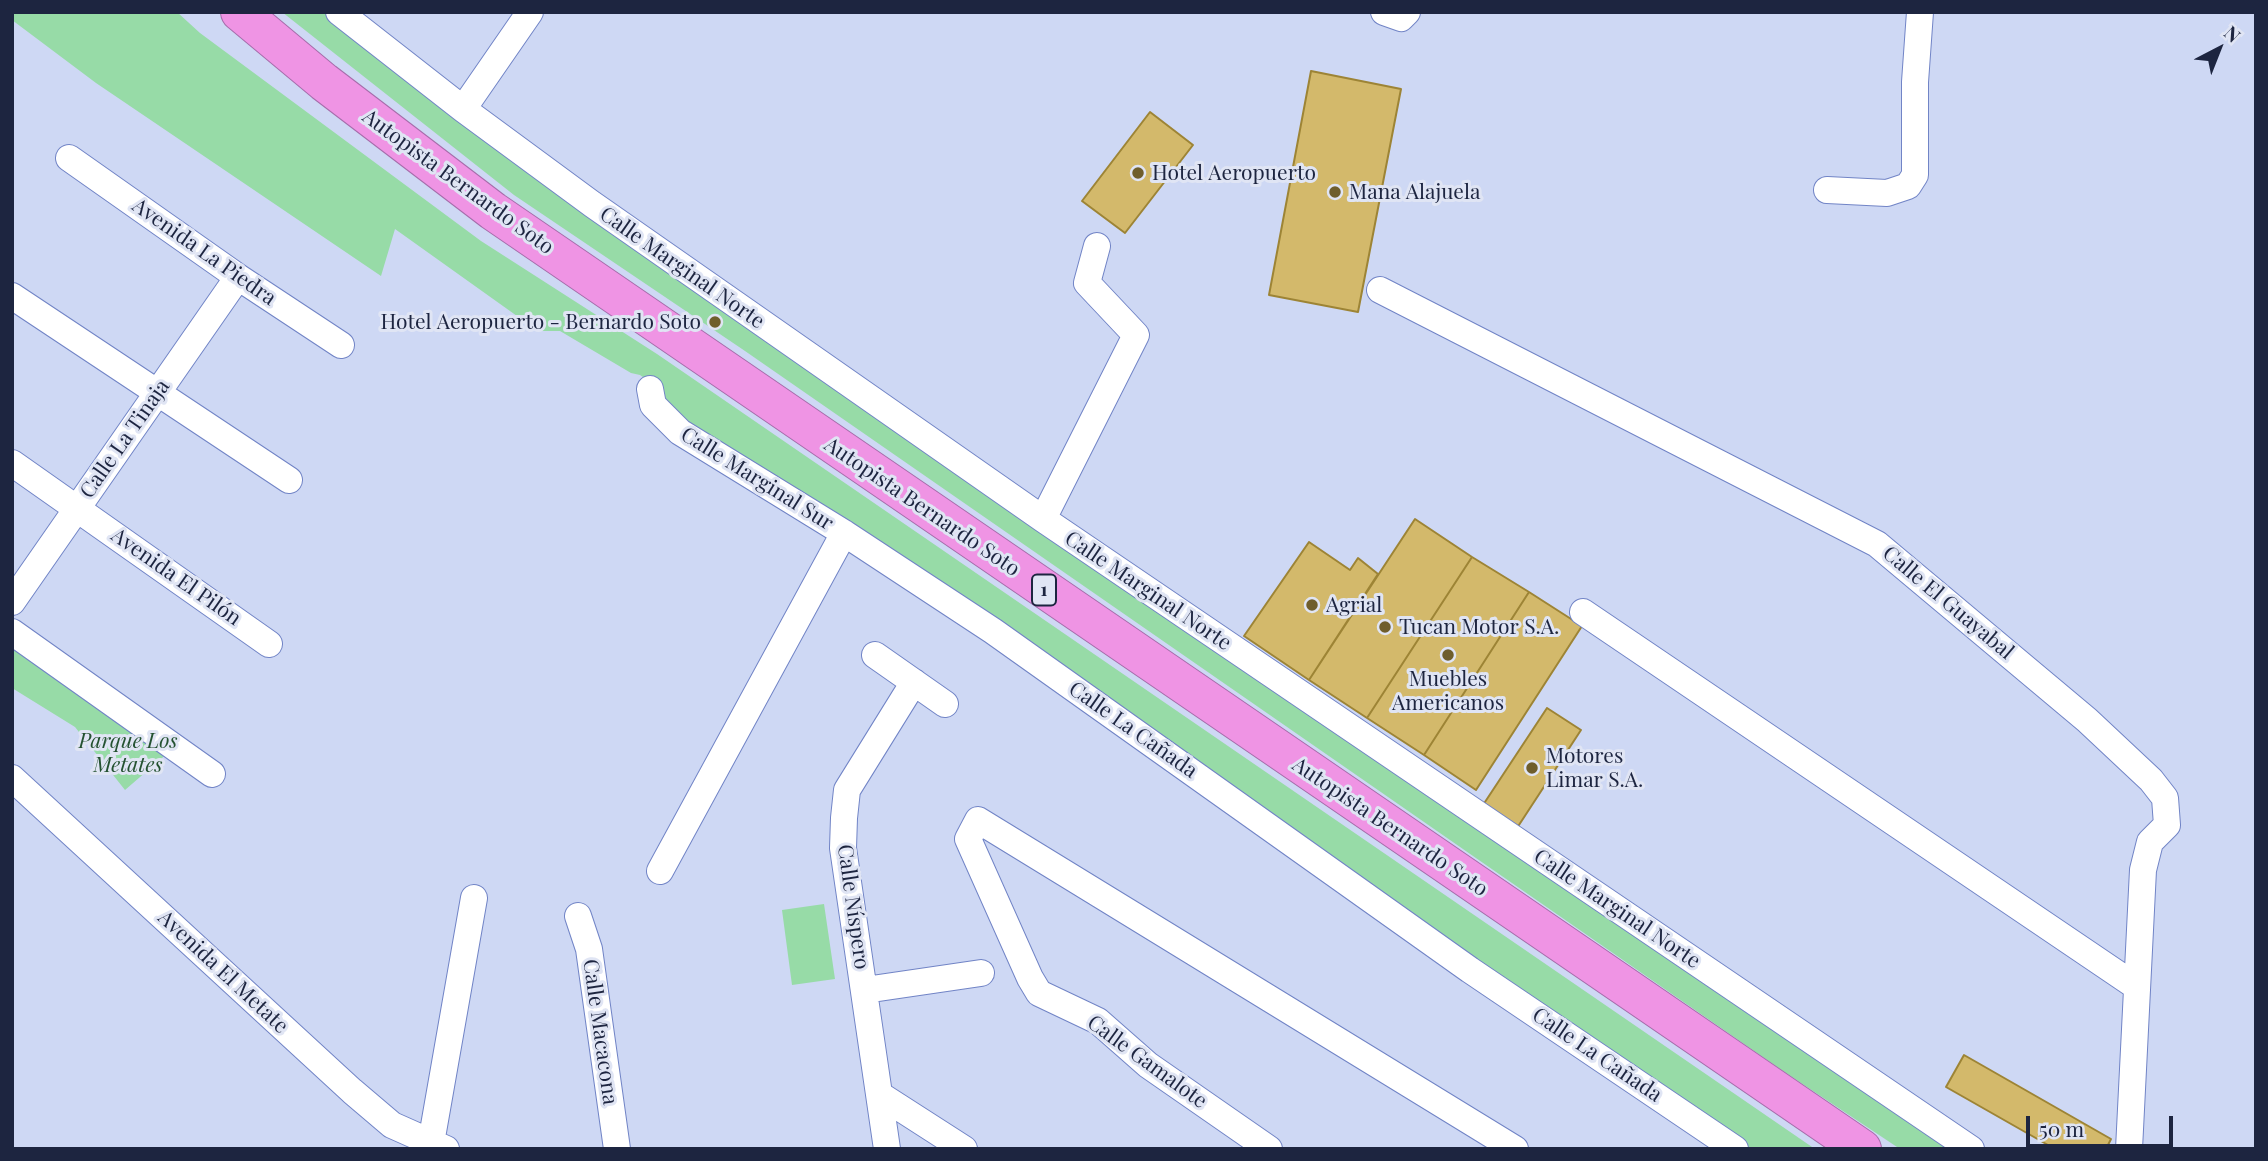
<!DOCTYPE html>
<meta charset="utf-8">
<style>
body{margin:0}
#map{position:relative;width:2268px;height:1161px;overflow:hidden;background:#ced8f4;font-family:"Playfair Display",serif}
canvas{display:block}
.frame{position:absolute;inset:0;border:14px solid #1d2540;pointer-events:none}
.north{position:absolute;left:2184px;top:14px;width:70px;height:70px;-webkit-text-stroke:5px #e0e5f4;paint-order:stroke;rotate:42deg;font-size:19px;font-weight:700;line-height:28px;text-align:center;color:#1d2540}
.north::after{content:'';display:block;margin:auto;width:24px;height:32px;background:#1d2540;clip-path:polygon(50% 0,100% 100%,50% 72%,0 100%)}
.scale{position:absolute;left:2026px;top:1116px;width:147px;height:32px;box-sizing:border-box;border:4px solid #1d2540;border-top:0;padding-left:9px;font-size:21px;line-height:24px;white-space:nowrap;color:#1d2540;-webkit-text-stroke:5px #e0e5f4;paint-order:stroke}
</style>
<div id="map">
<canvas width="2268" height="1161"></canvas>
<div class="frame"></div>
<div class="north">N</div>
<div class="scale">50 m</div>
</div>
<script>
const g = document.querySelector('canvas').getContext('2d');
g.lineJoin = 'round';
function fill(path, color) { g.fillStyle = color; g.fill(path, 'evenodd'); }
const shape = rows => new Path2D(rows.map(r => 'M' + r).join(''));
function strokePath(path, color, width, dash) { g.strokeStyle = color; g.lineWidth = width; g.lineCap = dash ? 'butt' : 'round'; g.setLineDash(dash || []); g.stroke(path); }
function drawText(font, color, halo, rows, align = 'center') {
  g.font = font + ' "Playfair Display",serif'; g.lineWidth = 6; g.setLineDash([]); g.textBaseline = 'middle'; g.strokeStyle = halo; g.fillStyle = color; for (const [text, x, y, turn = 0] of rows) {
    g.save(); g.translate(x, y); g.rotate((+turn || 0) * Math.PI / 180); g.textAlign = isNaN(turn) ? turn : align; if (halo) g.strokeText(text, 0, 0); g.fillText(text, 0, 0); g.restore();
  }
}
const green = shape([
 [12,12,177,12,200,33,481,241,657,354,1815,1149,1752,1149,678,424,656,386,640,375,631,373,560,331,538,331,395,229,381,276,96,83,12,20],
 [282,12,324,12,419,91,509,159,1950,1149,1900,1149,1783,1071,745,351,514,195],
 [12,640,169,752,125,790,75,727,12,688],
 [824,904,835,979,792,985,782,910]
]);
const building = shape([
 [1311,71,1401,89,1358,312,1269,295,1311,71],
 [1150,112,1193,145,1125,233,1082,201,1150,112],
 [1415,519,1472,557,1367,718,1309,680,1415,519],
 [1309,542,1350,570,1358,558,1378,574,1309,680,1244,636,1309,542],
 [1472,557,1529,592,1424,755,1367,718,1472,557],
 [1529,592,1582,626,1476,790,1424,755,1529,592],
 [1547,708,1581,730,1517,828,1483,805,1547,708],
 [1964,1055,2111,1139,2106,1149,2055,1149,1946,1087,1964,1055]
]);
const minor = shape([
 [339,12,463,109,592,204,1043,519,1971,1149],
 [1384,12,1401,18,1407,12],
 [463,109,530,12],
 [69,158,238,277,341,345],
 [1827,190,1887,193,1908,186,1915,175,1915,82,1920,12],
 [1380,290,1877,544,2087,720,2151,780,2165,798,2167,825,2150,842,2143,870,2129,1149],
 [12,296,289,480],
 [650,389,653,405,680,432,844,533,993,631,1470,970,1735,1149],
 [12,463,269,644],
 [1043,519,1136,335,1087,283,1097,246],
 [12,602,238,277],
 [1583,612,2137,987],
 [12,632,212,774],
 [875,655,945,704],
 [12,778,352,1091,392,1125,446,1149],
 [660,871,844,533],
 [578,916,589,949,617,1149],
 [865,990,981,973],
 [880,1095,964,1149],
 [431,1143,474,898],
 [887,1149,843,848,844,818,847,790,914,682],
 [1269,1149,1148,1065,1098,1021,1039,993,1030,978,968,839,978,820,1515,1149]
]);
const highway = shape([
 [240,12,324,82,493,211,1862,1149]
]);
const markers = [
 [1138,173,7,"#6f5e2c"],
 [1335,192,7,"#6f5e2c"],
 [715,322,7,"#6f5e2c"],
 [1312,605,7,"#6f5e2c"],
 [1385,627,7,"#6f5e2c"],
 [1448,655,7,"#6f5e2c"],
 [1532,768,7,"#6f5e2c"]
];
const shields = [
 [1044,590,24]
];
const shieldNames = [
 ["1",1044,590]
];
const poiNames = [
 ["Hotel Aeropuerto",1152,173],
 ["Mana Alajuela",1349,192],
 ["Hotel Aeropuerto - Bernardo Soto",701,322,"right"],
 ["Agrial",1326,605],
 ["Tucan Motor S.A.",1399,627],
 ["Muebles",1448,679,"center"],
 ["Americanos",1448,703,"center"],
 ["Motores",1546,756],
 ["Limar S.A.",1546,780]
];
const streetNames = [
 ["Autopista Bernardo Soto",458,182,36],
 ["Avenida La Piedra",204,252,35],
 ["Calle Marginal Norte",682,268,35],
 ["Calle La Tinaja",125,439,-55],
 ["Calle Marginal Sur",757,479,32],
 ["Autopista Bernardo Soto",922,507,34],
 ["Avenida El Pilón",176,577,35],
 ["Calle Marginal Norte",1148,591,34],
 ["Calle El Guayabal",1948,603,40],
 ["Calle La Cañada",1133,730,35],
 ["Autopista Bernardo Soto",1390,827,34],
 ["Calle Níspero",853,907,82],
 ["Calle Marginal Norte",1617,909,34],
 ["Avenida El Metate",223,972,43],
 ["Calle Macacona",600,1032,82],
 ["Calle La Cañada",1597,1055,34],
 ["Calle Gamalote",1147,1062,36]
];
const parkNames = [
 ["Parque Los",128,741],
 ["Metates",128,765]
];
fill(green, '#97dba7');
fill(building, '#d3b96b');
strokePath(building, '#9d8435', 2);
strokePath(minor, '#7184c6', 28);
strokePath(highway, '#a66dab', 40);
strokePath(minor, '#fff', 26);
strokePath(highway, '#ef94e4', 38);
for (const [x, y, r, color] of markers) { const dot = new Path2D(); dot.arc(x, y, r, 0, 2 * Math.PI); g.fillStyle = color; g.fill(dot); strokePath(dot, '#e0e5f4', 2.5); }
for (const [x, y, w] of shields) { const box = new Path2D(); box.roundRect(x - w / 2, y - 15.5, w, 31, 5); g.fillStyle = '#e0e5f4'; g.fill(box); strokePath(box, '#1d2540', 2); }
drawText('bold 19px', '#1d2540', null, shieldNames);
drawText('21px', '#1d2540', '#e0e5f4', poiNames, 'left');
drawText('21px', '#1d2540', '#e0e5f4', streetNames);
drawText('italic 21px', '#245231', '#e0e5f4', parkNames);
</script>
